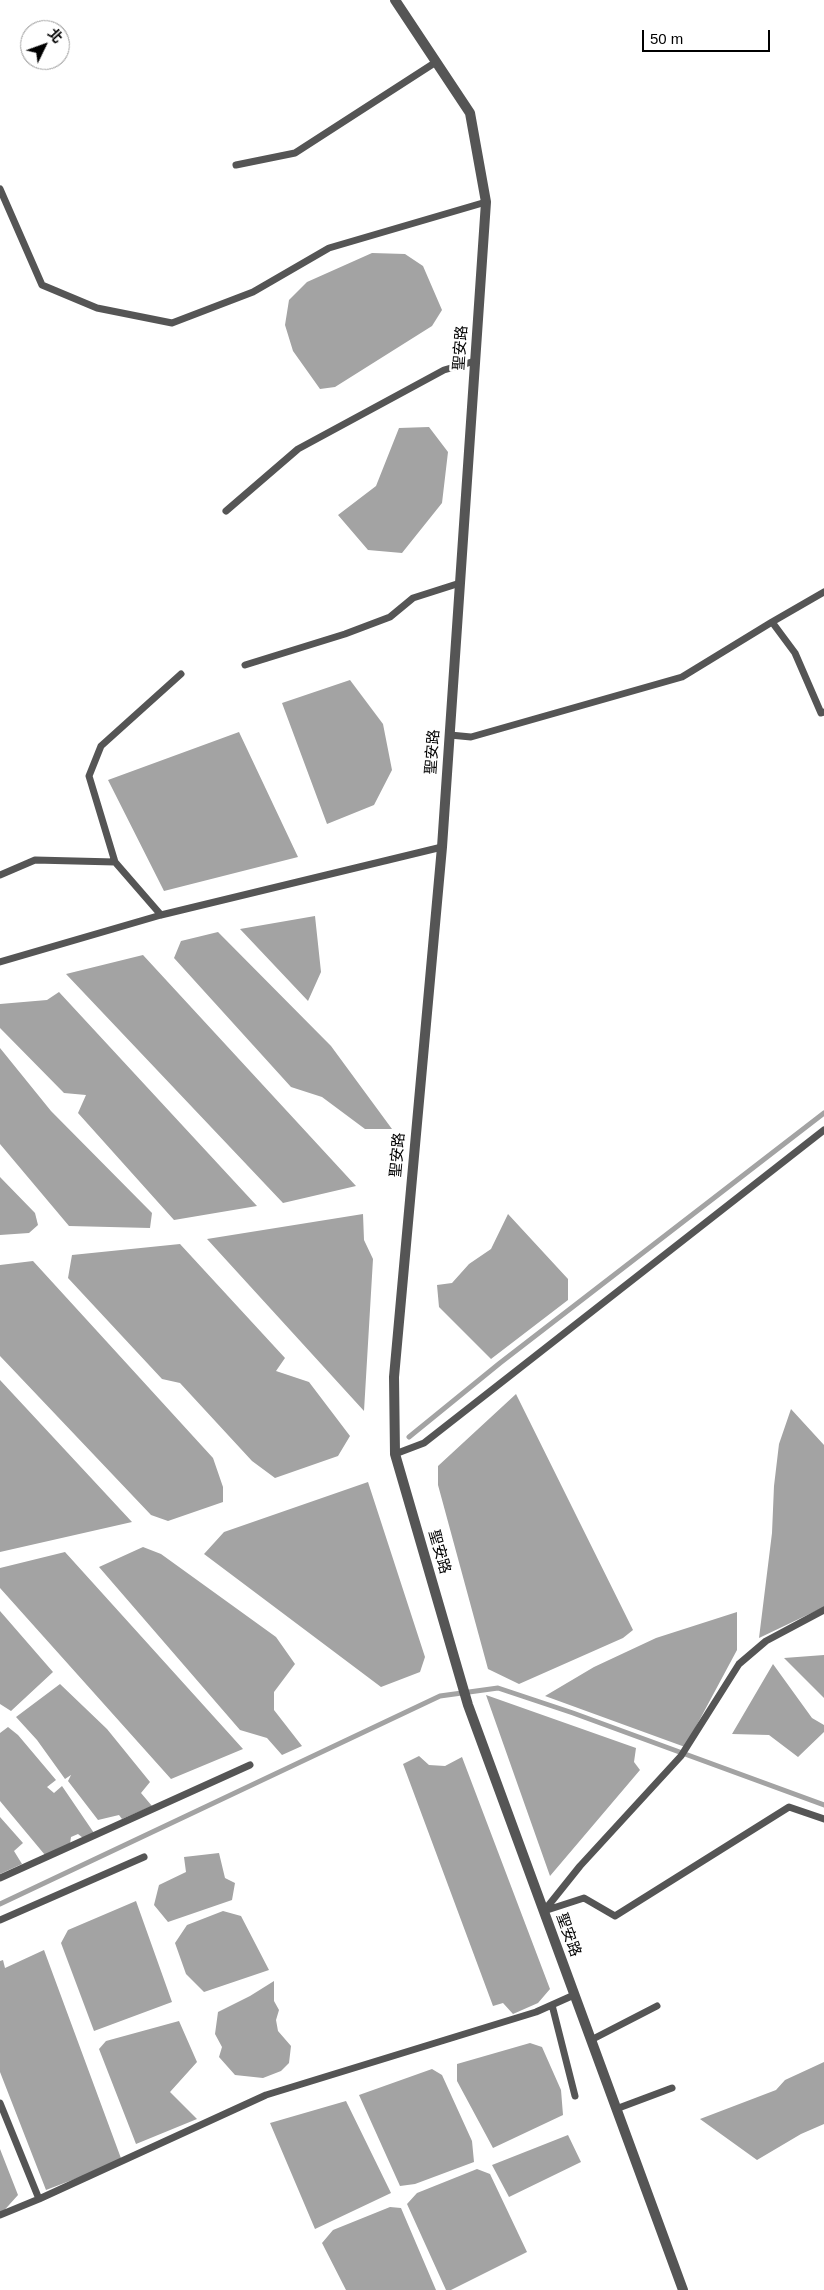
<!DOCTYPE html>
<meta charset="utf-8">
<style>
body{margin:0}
#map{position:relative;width:824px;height:2290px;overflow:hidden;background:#fff;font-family:Arial,"Noto Sans TC",sans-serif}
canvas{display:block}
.north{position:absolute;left:20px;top:20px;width:50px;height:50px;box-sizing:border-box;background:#fff;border:1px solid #999;border-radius:50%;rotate:48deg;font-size:14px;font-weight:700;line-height:20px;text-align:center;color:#000}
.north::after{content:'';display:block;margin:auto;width:18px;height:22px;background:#000;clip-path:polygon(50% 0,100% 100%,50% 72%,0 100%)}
.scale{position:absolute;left:642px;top:30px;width:128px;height:22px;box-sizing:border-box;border:2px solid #000;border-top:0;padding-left:6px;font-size:15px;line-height:18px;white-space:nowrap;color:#000;-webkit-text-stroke:4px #fff;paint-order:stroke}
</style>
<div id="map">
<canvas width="824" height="2290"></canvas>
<div class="north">北</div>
<div class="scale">50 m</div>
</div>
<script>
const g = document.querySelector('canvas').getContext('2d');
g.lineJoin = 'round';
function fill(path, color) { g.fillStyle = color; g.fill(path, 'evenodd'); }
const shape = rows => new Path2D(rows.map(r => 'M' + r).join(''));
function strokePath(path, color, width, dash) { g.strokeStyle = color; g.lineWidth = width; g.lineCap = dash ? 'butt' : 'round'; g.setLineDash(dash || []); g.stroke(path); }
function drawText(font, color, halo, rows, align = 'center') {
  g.font = font + ' Arial,"Noto Sans TC",sans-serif'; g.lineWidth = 5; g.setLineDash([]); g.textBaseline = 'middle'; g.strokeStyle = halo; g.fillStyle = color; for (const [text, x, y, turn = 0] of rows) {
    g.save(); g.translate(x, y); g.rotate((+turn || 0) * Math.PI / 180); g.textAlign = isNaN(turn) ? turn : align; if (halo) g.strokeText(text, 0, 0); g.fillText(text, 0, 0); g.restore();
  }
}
const water = shape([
 [372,253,405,254,423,266,442,310,432,326,335,387,320,389,293,351,285,325,289,300,307,282],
 [429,427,448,452,442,503,402,553,368,550,338,515,376,486,399,428],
 [350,680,383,724,392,770,374,805,327,824,282,703],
 [239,732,298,857,164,891,108,780],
 [315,916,321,972,308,1001,240,929],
 [218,932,331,1046,392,1129,365,1129,322,1097,291,1087,174,958,181,941],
 [143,955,356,1186,283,1203,66,974],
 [59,992,257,1206,174,1220,78,1113,86,1095,64,1093,0,1028,0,1004,47,1000],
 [0,1048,51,1111,152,1213,150,1228,69,1226,0,1144],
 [0,1177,35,1213,38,1225,29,1233,0,1235],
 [363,1214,364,1240,373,1259,364,1411,207,1239],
 [508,1214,568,1279,568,1300,491,1359,439,1307,437,1285,452,1283,469,1264,491,1249],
 [180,1244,285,1358,276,1371,309,1382,350,1436,338,1456,275,1478,252,1461,180,1383,162,1379,68,1278,72,1255],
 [33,1261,213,1458,223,1487,223,1502,168,1521,151,1515,0,1356,0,1265],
 [0,1380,132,1522,0,1552],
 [516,1394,633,1630,623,1638,519,1684,488,1669,438,1485,438,1466],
 [791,1409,824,1445,824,1607,759,1638,772,1533,774,1486,779,1444],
 [368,1482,425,1657,420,1672,381,1687,204,1554,224,1532],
 [143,1547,161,1554,276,1637,295,1664,274,1692,274,1710,302,1746,282,1755,267,1738,240,1730,99,1567],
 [65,1552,243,1749,171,1779,0,1588,0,1568],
 [0,1611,53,1672,11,1711,0,1704],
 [737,1612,737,1650,685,1747,545,1696,594,1667,656,1638],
 [824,1655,824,1698,784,1658],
 [773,1664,812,1718,824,1725,824,1732,798,1757,769,1735,732,1734],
 [60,1684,107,1729,150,1782,141,1793,152,1806,122,1819,119,1815,98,1820,68,1781,71,1775,65,1779,37,1740,16,1717],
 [486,1695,636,1748,634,1762,640,1770,550,1876],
 [8,1727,18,1735,56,1780,47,1787,54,1793,62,1786,94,1833,83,1838,78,1834,71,1837,70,1844,45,1855,0,1801,0,1733],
 [419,1756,429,1765,445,1766,462,1757,550,1989,538,2003,513,2014,503,2003,493,2006,403,1764],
 [0,1817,23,1843,14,1851,22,1864,0,1874],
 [219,1853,225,1878,235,1883,232,1900,168,1922,154,1905,159,1885,186,1872,184,1857],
 [136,1901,172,2002,94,2031,61,1943,68,1930],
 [223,1911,241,1916,269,1970,204,1992,186,1974,175,1943,187,1925],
 [44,1950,122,2161,46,2190,0,2072,0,1961,3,1960,5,1968],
 [274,1981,274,2001,279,2010,276,2020,278,2031,291,2046,289,2063,281,2071,263,2078,235,2075,219,2057,222,2047,215,2034,218,2012,250,1996],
 [179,2021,197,2062,170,2092,197,2119,136,2144,99,2049,106,2041],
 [530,2043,542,2047,561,2090,563,2115,493,2148,457,2081,457,2064],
 [824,2062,824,2124,801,2134,757,2160,700,2119,776,2090,785,2080],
 [432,2069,442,2075,472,2141,474,2162,415,2184,400,2186,359,2095],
 [346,2101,391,2193,315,2229,270,2123],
 [568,2135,581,2162,509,2197,492,2165],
 [0,2149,18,2195,0,2215],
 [477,2169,490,2174,527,2252,451,2290,446,2290,407,2204,417,2193],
 [390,2207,401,2208,436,2290,346,2290,322,2243,333,2230]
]);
const stream = shape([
 [409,1437,500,1363,824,1113],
 [0,1904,440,1696,498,1688,573,1713,824,1805]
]);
const service = shape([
 [236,165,295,153,436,62],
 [0,189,42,285,97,308,172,323,253,292,329,248,486,202],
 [226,511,298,449,444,370,475,361],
 [772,622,795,653,821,713,824,712],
 [245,665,345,634,390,617,413,598,460,583],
 [450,735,471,737,682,677,772,622,824,592],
 [0,875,35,860,115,862],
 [161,915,115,862,89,776,101,746,181,674],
 [0,962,161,915,442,847],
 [395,1454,424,1443,824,1130],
 [824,1610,766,1641,739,1664,681,1756,580,1866,544,1911,584,1898,615,1916,789,1807,824,1819],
 [0,1878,250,1765],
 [0,1920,144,1857],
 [552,2005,575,2096],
 [591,2040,657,2006],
 [0,2103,39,2199],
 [616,2109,672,2088],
 [0,2215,39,2199,266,2095,536,2012,574,1995]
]);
const tertiary = shape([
 [395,0,470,113,486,202,442,847,394,1377,395,1454,468,1705,683,2290]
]);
const streetNames = [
 ["聖安路",461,348,-86],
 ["聖安路",433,752,-86],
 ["聖安路",398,1155,-85],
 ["聖安路",439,1552,74],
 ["聖安路",568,1935,70]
];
fill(water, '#a3a3a3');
strokePath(stream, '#a3a3a3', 5);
strokePath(service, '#555', 7);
strokePath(tertiary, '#555', 10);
drawText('15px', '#000', '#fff', streetNames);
</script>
